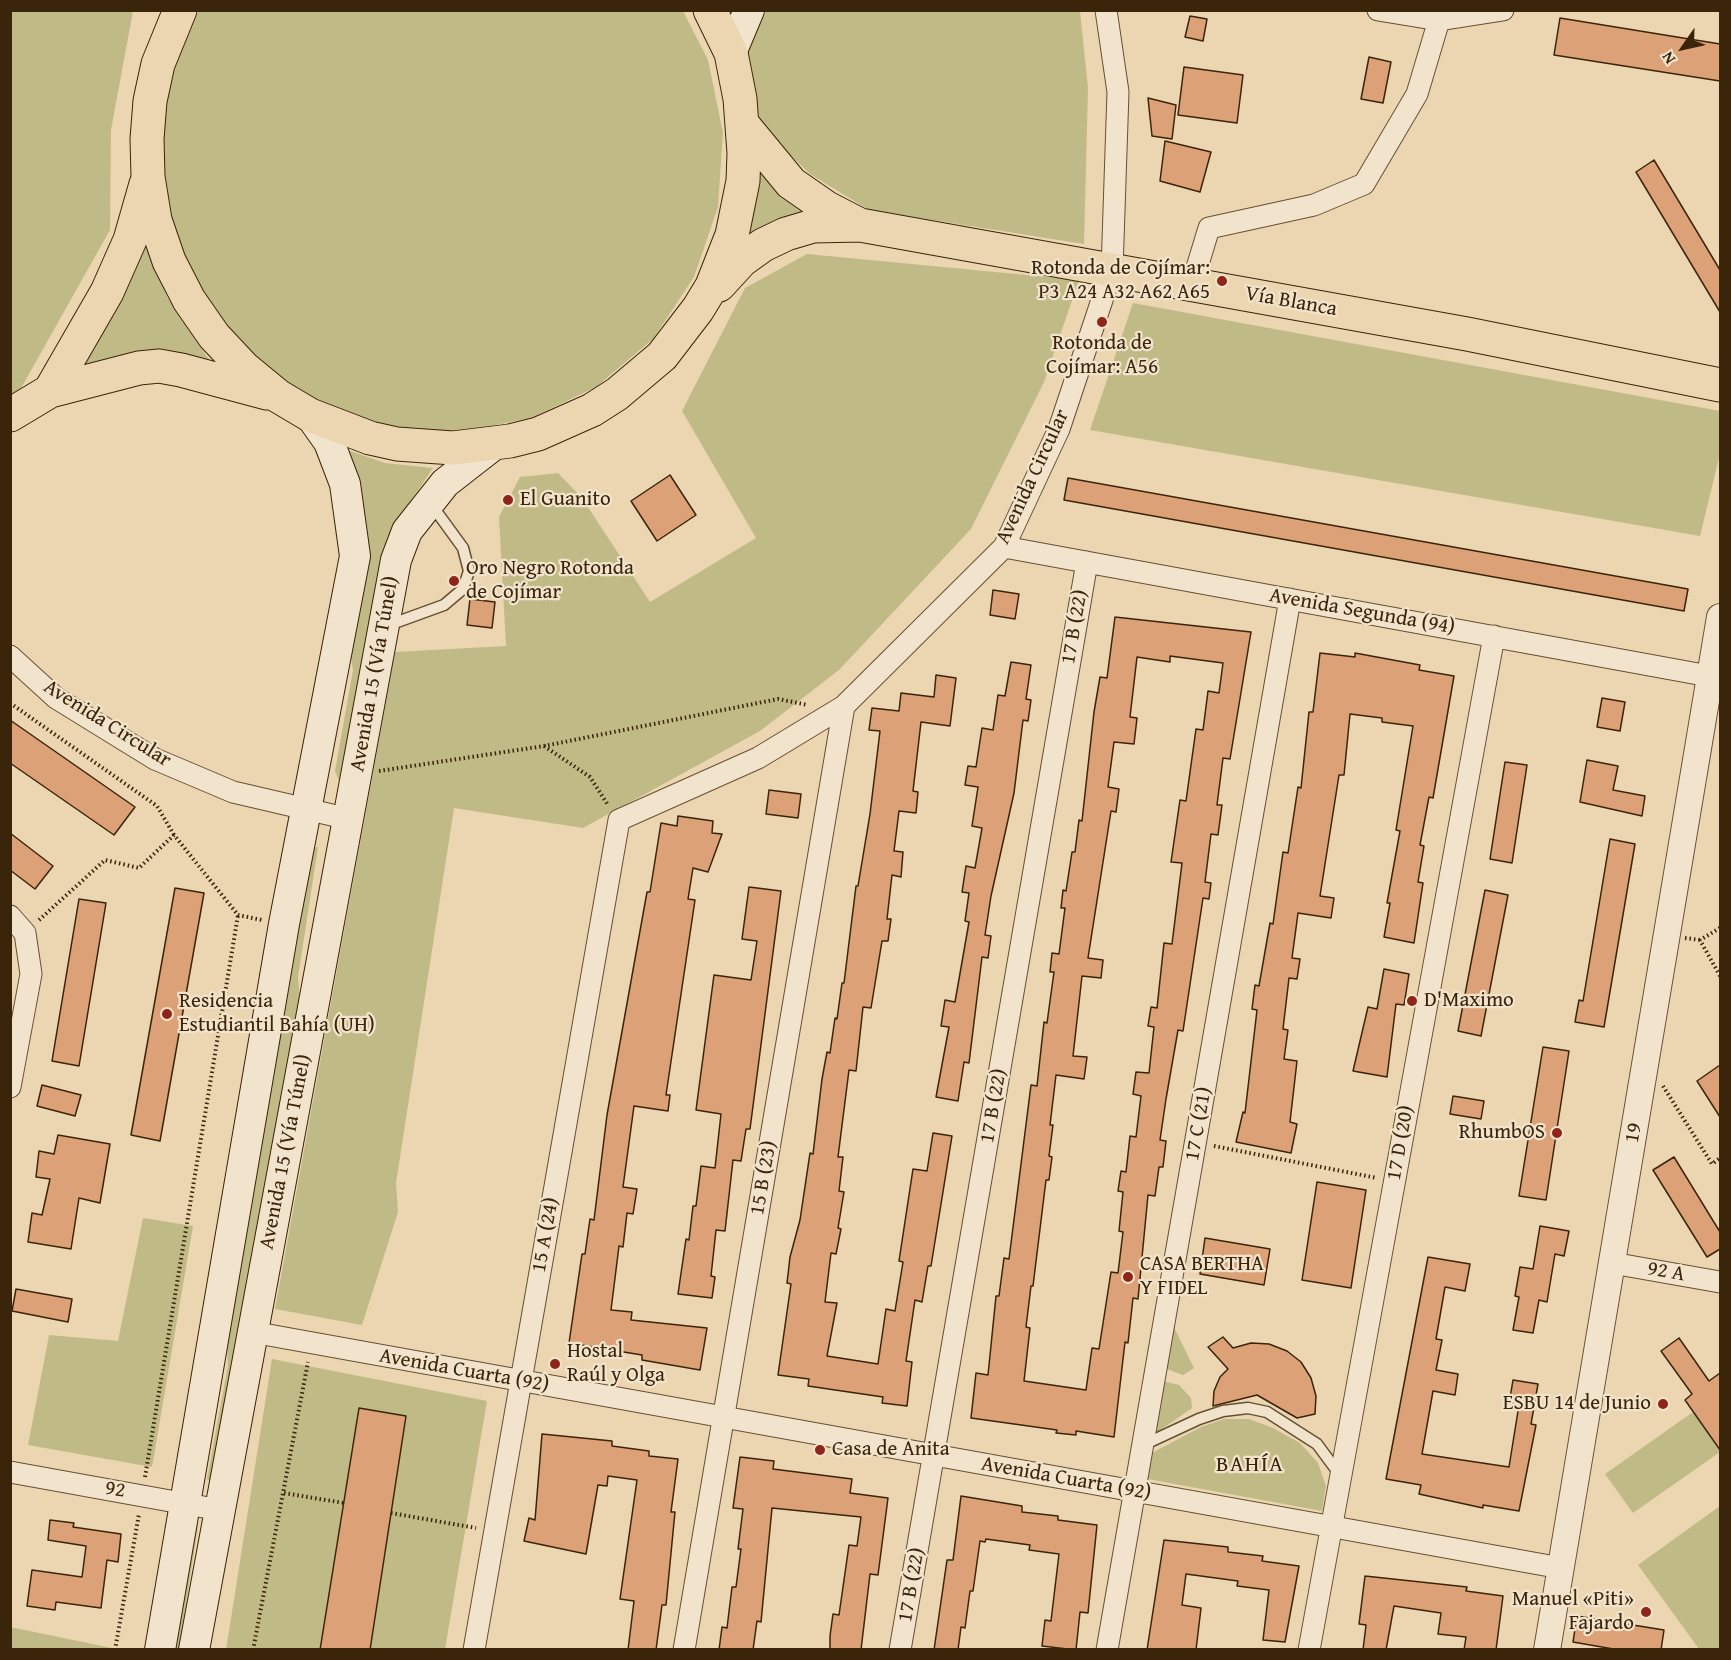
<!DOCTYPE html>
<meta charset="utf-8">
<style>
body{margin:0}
#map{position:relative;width:1731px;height:1660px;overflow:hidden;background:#ebd6b1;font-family:"Gentium Book Plus",serif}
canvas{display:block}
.frame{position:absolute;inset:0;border:12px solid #3a240a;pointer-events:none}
.north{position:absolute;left:1653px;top:18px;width:60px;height:60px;-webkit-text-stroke:4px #f2e4cc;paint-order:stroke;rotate:236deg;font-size:16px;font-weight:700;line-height:24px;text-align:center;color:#3a240a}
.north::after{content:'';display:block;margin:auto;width:21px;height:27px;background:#3a240a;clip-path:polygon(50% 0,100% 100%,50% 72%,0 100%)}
</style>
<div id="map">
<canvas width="1731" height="1660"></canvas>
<div class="frame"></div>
<div class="north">N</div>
</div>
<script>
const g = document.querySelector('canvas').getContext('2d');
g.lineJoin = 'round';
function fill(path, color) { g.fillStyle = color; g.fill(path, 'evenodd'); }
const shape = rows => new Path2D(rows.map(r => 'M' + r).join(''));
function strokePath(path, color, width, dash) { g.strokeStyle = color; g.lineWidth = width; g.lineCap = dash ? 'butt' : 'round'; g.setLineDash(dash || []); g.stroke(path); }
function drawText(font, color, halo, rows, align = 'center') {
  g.font = font + ' "Gentium Book Plus",serif'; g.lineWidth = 4.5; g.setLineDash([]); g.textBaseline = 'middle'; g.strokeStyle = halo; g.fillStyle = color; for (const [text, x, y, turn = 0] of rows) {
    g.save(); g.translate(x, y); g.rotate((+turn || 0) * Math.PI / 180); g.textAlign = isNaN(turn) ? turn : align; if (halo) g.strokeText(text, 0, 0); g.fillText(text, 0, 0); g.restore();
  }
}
const green = shape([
 [10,11,133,11,111,130,110,230,20,390,10,396],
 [199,11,683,11,708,60,723,133,718,207,694,277,653,339,596,387,531,418,460,432,387,427,318,403,257,362,209,307,176,242,161,170,165,97,188,28],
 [766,11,1080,11,1088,88,1084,244,869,210,810,174,761,127,747,51],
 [760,164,812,211,748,239],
 [142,234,167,297,210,361,139,354,111,357,84,368,79,362],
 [807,254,1079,280,1044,382,971,529,839,670,760,731,583,828,454,808,396,1183,398,1212,362,1325,275,1309,395,652,506,646,499,517,520,477,558,473,582,498,650,602,756,538,682,411,745,288],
 [1133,303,1720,411,1720,454,1700,536,1090,430],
 [347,450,385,463,433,468,402,514,340,783,335,771,353,670,350,651],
 [318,847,298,977,300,1001,212,1482,207,1479,228,1365,226,1330,311,848],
 [143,1218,193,1226,152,1467,28,1445,49,1335,118,1341],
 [1171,1321,1194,1368,1183,1375,1164,1368],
 [272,1359,487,1401,445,1649,226,1650],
 [1162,1381,1179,1385,1191,1398,1192,1408,1149,1438],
 [1693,1412,1720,1452,1633,1513,1605,1474],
 [1224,1419,1249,1419,1273,1428,1300,1443,1318,1463,1326,1486,1322,1511,1142,1478,1146,1456,1201,1427],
 [1720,1506,1720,1649,1699,1649,1638,1565],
 [198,1526,179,1649,172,1650,194,1527],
 [10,1627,112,1648,111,1649,11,1649]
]);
const building = shape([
 [1190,16,1207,19,1203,41,1185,37,1190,16],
 [1560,18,1720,44,1720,81,1554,55,1560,18],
 [1369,57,1391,62,1383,103,1361,99,1369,57],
 [1184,67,1243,75,1237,123,1178,115,1184,67],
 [1148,98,1176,105,1172,139,1152,136,1148,98],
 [1165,141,1211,152,1200,192,1160,181,1165,141],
 [1654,160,1720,270,1720,312,1636,172,1654,160],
 [670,475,696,515,657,541,631,501,670,475],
 [1068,478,1688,589,1684,611,1064,500,1068,478],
 [993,590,1019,594,1015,619,990,615,993,590],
 [470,599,495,602,492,628,467,625,470,599],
 [1115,617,1251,632,1230,759,1223,758,1217,805,1222,805,1218,835,1211,834,1205,882,1211,883,1209,899,1203,898,1183,1031,1178,1030,1166,1099,1160,1140,1166,1141,1163,1167,1159,1167,1155,1196,1148,1195,1138,1299,1133,1298,1128,1343,1125,1342,1114,1437,1076,1431,1076,1435,1056,1433,1057,1430,971,1418,976,1373,988,1375,996,1296,999,1296,1004,1258,1009,1259,1031,1085,1037,1086,1044,1022,1047,1023,1054,972,1050,972,1052,953,1059,954,1065,908,1061,908,1063,890,1066,891,1072,852,1075,852,1079,820,1082,821,1094,712,1100,677,1107,678,1115,617],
 [1170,656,1223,663,1219,693,1208,691,1203,730,1196,729,1186,801,1180,800,1171,862,1182,863,1172,944,1164,943,1157,1008,1151,1007,1148,1026,1154,1027,1149,1073,1136,1072,1133,1094,1141,1096,1136,1137,1130,1136,1126,1172,1121,1171,1118,1191,1123,1192,1119,1231,1123,1232,1118,1273,1111,1272,1099,1349,1092,1348,1086,1390,1024,1381,1030,1328,1026,1327,1031,1286,1033,1286,1046,1180,1049,1180,1052,1157,1049,1156,1053,1125,1050,1125,1056,1075,1084,1079,1087,1057,1073,1056,1082,976,1101,978,1103,960,1088,958,1111,811,1116,812,1119,789,1108,787,1114,742,1134,744,1137,718,1130,717,1137,657,1170,662,1170,656],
 [1320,653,1355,657,1355,653,1420,665,1419,670,1454,676,1433,798,1429,797,1420,845,1424,846,1418,882,1423,883,1414,943,1384,937,1390,903,1387,903,1400,831,1396,830,1413,726,1382,722,1382,718,1350,714,1344,775,1339,775,1320,896,1334,898,1331,918,1298,913,1292,958,1300,959,1297,979,1289,978,1283,1029,1288,1030,1284,1059,1297,1061,1290,1122,1297,1124,1291,1153,1236,1142,1243,1112,1245,1113,1257,1010,1252,1009,1255,985,1259,986,1270,923,1273,924,1283,852,1288,853,1298,787,1301,788,1309,712,1313,712,1320,653],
 [1011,662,1031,665,1026,699,1031,700,1028,721,1023,720,1014,793,991,896,985,935,991,936,988,958,982,957,969,1063,964,1062,958,1101,936,1097,949,1027,941,1026,945,1000,955,1002,969,922,965,921,969,893,962,892,966,866,975,868,982,828,972,826,978,787,965,785,968,766,976,767,982,728,993,730,998,695,1005,696,1011,662],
 [936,675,956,678,950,726,921,722,913,791,918,792,916,813,899,811,894,851,903,852,901,877,892,875,887,919,891,919,888,941,882,941,871,1008,863,1007,856,1071,849,1070,838,1157,843,1157,839,1191,844,1192,838,1228,841,1229,836,1254,831,1253,825,1302,837,1303,827,1356,878,1364,886,1309,895,1311,903,1262,899,1261,913,1169,927,1171,933,1133,952,1136,931,1266,928,1266,922,1302,915,1300,906,1361,912,1362,907,1406,882,1403,883,1397,808,1386,809,1379,778,1375,791,1284,787,1283,790,1257,800,1220,810,1153,813,1154,822,1079,827,1052,830,1053,835,1018,837,1019,842,983,844,983,856,886,858,886,870,814,880,731,869,730,872,708,899,711,901,693,934,697,936,675],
 [1602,698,1625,702,1620,731,1597,727,1602,698],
 [10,720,135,807,114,835,10,763,10,720],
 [1587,760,1618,766,1613,790,1645,796,1642,816,1580,802,1587,760],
 [1505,762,1527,765,1512,863,1490,859,1505,762],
 [769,790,801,794,798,818,766,814,769,790],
 [678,816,713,821,712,833,722,834,708,872,693,868,688,899,695,900,666,1095,670,1095,668,1111,634,1106,623,1187,637,1189,633,1214,627,1213,623,1247,619,1246,611,1310,632,1312,631,1320,707,1328,700,1370,642,1360,642,1355,569,1343,582,1254,585,1254,590,1219,594,1220,607,1115,647,892,650,892,661,823,677,826,678,816],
 [10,833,53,866,35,889,10,870,10,833],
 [1610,839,1635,844,1604,1027,1575,1022,1579,1000,1583,1001,1610,839],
 [749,887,781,891,750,1129,746,1129,741,1161,733,1160,725,1231,716,1230,711,1276,715,1277,712,1298,678,1294,686,1239,689,1240,693,1206,696,1206,701,1166,715,1168,721,1114,696,1110,714,975,751,980,757,941,742,939,749,887],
 [175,888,204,893,160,1141,131,1135,175,888],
 [1485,890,1508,895,1481,1036,1458,1031,1485,890],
 [79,899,106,903,79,1066,52,1061,79,899],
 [1384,969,1409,974,1404,1005,1396,1004,1387,1077,1353,1071,1368,1007,1377,1009,1384,969],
 [1543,1047,1569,1051,1546,1200,1519,1196,1543,1047],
 [1720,1065,1720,1117,1697,1081,1720,1065],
 [42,1085,81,1095,75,1116,37,1106,42,1085],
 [1453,1096,1484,1101,1481,1119,1450,1114,1453,1096],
 [58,1135,110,1144,100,1203,79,1198,71,1249,28,1242,32,1213,42,1215,50,1179,36,1177,39,1151,54,1154,58,1135],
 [1674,1157,1720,1232,1720,1249,1707,1257,1653,1170,1674,1157],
 [1317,1182,1366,1190,1351,1288,1302,1280,1317,1182],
 [1540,1226,1569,1231,1564,1256,1555,1254,1547,1302,1539,1300,1533,1333,1513,1330,1519,1297,1515,1296,1520,1267,1533,1269,1540,1226],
 [1205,1238,1270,1249,1264,1285,1200,1274,1205,1238],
 [1428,1257,1470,1264,1465,1291,1445,1287,1436,1339,1442,1340,1436,1370,1458,1374,1455,1395,1433,1391,1422,1454,1509,1467,1519,1405,1509,1404,1513,1380,1538,1384,1531,1424,1536,1425,1519,1511,1483,1505,1483,1508,1419,1494,1421,1485,1386,1479,1428,1257],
 [16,1289,72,1299,68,1322,12,1311,16,1289],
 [1223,1337,1233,1348,1251,1343,1269,1344,1287,1351,1301,1362,1311,1378,1316,1396,1315,1414,1297,1418,1257,1395,1213,1406,1214,1391,1220,1377,1228,1369,1208,1347,1223,1337],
 [1679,1338,1709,1381,1720,1373,1720,1450,1685,1400,1692,1394,1661,1351,1679,1338],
 [359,1408,406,1416,370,1650,320,1650,359,1408],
 [542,1434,612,1441,612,1446,649,1451,649,1456,678,1459,671,1512,675,1512,668,1584,666,1605,662,1605,656,1650,628,1650,634,1601,620,1599,637,1480,608,1476,607,1486,598,1485,586,1554,524,1541,529,1518,535,1520,542,1434],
 [740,1457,774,1461,773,1469,852,1479,850,1493,888,1498,878,1575,870,1574,861,1650,830,1650,830,1636,833,1614,839,1615,849,1545,857,1546,861,1517,772,1508,761,1622,757,1621,753,1650,719,1650,722,1627,727,1628,732,1587,736,1587,741,1549,738,1549,743,1509,733,1508,740,1457],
 [961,1496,1022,1506,1022,1512,1058,1516,1058,1520,1097,1525,1088,1613,1080,1612,1076,1650,1042,1646,1045,1620,1051,1621,1059,1554,1029,1550,1030,1545,986,1539,985,1542,980,1541,973,1591,970,1591,965,1628,961,1627,958,1650,934,1650,947,1560,953,1560,961,1496],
 [50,1520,74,1523,73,1527,121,1534,118,1562,107,1560,101,1608,56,1602,55,1610,27,1606,32,1570,82,1577,86,1546,48,1540,50,1520],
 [1164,1540,1228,1547,1228,1552,1263,1556,1262,1561,1299,1566,1285,1642,1263,1640,1269,1590,1237,1586,1238,1581,1186,1574,1182,1605,1201,1608,1196,1650,1147,1650,1164,1540],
 [1365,1576,1467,1587,1466,1591,1503,1596,1496,1650,1464,1650,1466,1637,1438,1634,1441,1613,1394,1606,1386,1650,1363,1650,1366,1625,1359,1624,1365,1576],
 [1577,1616,1664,1630,1661,1650,1619,1650,1573,1642,1577,1616]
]);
const path = shape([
 [10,703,157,806,174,835],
 [544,746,590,777,608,805],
 [379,771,544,746,778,699,808,705],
 [39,920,105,860,139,868,174,835,238,915,262,920],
 [1720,928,1700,940,1720,976],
 [1685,938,1700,940],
 [1663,1086,1712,1164,1720,1158],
 [1214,1146,1377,1178],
 [145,1477,238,915],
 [284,1493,344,1503],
 [391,1513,476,1528],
 [115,1650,139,1514],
 [253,1650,308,1362]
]);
const service = shape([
 [389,625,444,605,463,589,469,571,463,548,431,504],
 [1143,1445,1199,1419,1223,1411,1248,1408,1267,1412,1317,1444,1340,1475]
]);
const minor = shape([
 [1378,10,1439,20,1503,10],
 [1192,284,1209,228,1314,205,1364,184,1417,94,1439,20],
 [1004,547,1720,678],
 [10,656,56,698,155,759,233,792,349,819],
 [10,916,25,933,31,974,10,1087],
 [1612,1263,1720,1282],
 [252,1332,1561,1568],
 [10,1472,220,1510],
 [474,1650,619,820,758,758,844,706,1004,547,1059,429,1112,270,1118,92,1106,10],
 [684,1650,844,706],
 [900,1650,1087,562],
 [1107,1650,1290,599],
 [1309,1650,1494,636]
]);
const tertiary = shape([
 [1547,1650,1720,617]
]);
const secondary = shape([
 [731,53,749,10],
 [160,1650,284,924,355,556,345,484,329,442,310,415],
 [194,1650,396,560,407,531,445,483,495,444]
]);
const primary = shape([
 [180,10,158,64,150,101,147,139,148,177,155,220,169,261,189,300,214,336,244,368,278,396,310,415,370,438,397,444,453,448,510,441,538,434,592,410,617,394,662,356,698,309,712,286,732,235,743,181,744,153,740,99,731,53,710,10],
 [744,126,791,183,827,208,858,224],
 [719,285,742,260,763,245,786,234,813,226,860,225,1467,334,1720,385],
 [50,391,107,292,130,240,146,184],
 [10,415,50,391,139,368,159,366,181,370,267,393]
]);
const markers = [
 [1222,281,6,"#8f2418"],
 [1102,322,6,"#8f2418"],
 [508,500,6,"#8f2418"],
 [454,581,6,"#8f2418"],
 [1412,1001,6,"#8f2418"],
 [167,1014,6,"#8f2418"],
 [1557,1133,6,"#8f2418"],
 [1128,1277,6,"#8f2418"],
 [555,1364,6,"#8f2418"],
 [1663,1404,6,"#8f2418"],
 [820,1450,6,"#8f2418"],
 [1646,1612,6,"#8f2418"]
];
const poiNames = [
 ["Rotonda de Cojímar:",1210,269,"right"],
 ["P3 A24 A32 A62 A65",1210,293,"right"],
 ["Rotonda de",1102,344,"center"],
 ["Cojímar: A56",1102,368,"center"],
 ["El Guanito",520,500],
 ["Oro Negro Rotonda",466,569],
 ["de Cojímar",466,593],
 ["D'Maximo",1424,1001],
 ["Residencia",179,1002],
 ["Estudiantil Bahía (UH)",179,1026],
 ["RhumbOS",1545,1133,"right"],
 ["CASA BERTHA",1140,1265],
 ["Y FIDEL",1140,1289],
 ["Hostal",567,1352],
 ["Raúl y Olga",567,1376],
 ["ESBU 14 de Junio",1651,1404,"right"],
 ["Casa de Anita",832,1450],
 ["Manuel «Piti»",1634,1600,"right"],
 ["Fajardo",1634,1624,"right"]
];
const streetNames = [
 ["Vía Blanca",1291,302,10],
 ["Avenida Circular",1033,477,-65],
 ["Avenida Segunda (94)",1362,612,10],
 ["17 B (22)",1075,627,-80],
 ["Avenida 15 (Vía Túnel)",375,674,-80],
 ["Avenida Circular",107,724,32],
 ["17 B (22)",994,1106,-80],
 ["17 C (21)",1199,1124,-80],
 ["19",1634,1133,-80],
 ["17 D (20)",1401,1143,-80],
 ["Avenida 15 (Vía Túnel)",286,1152,-79],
 ["15 B (23)",764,1178,-80],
 ["15 A (24)",546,1235,-80],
 ["92 A",1666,1272,10],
 ["Avenida Cuarta (92)",464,1371,10],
 ["Avenida Cuarta (92)",1066,1479,10],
 ["92",115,1490,9],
 ["17 B (22)",912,1585,-80]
];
const neighbourhoodNames = [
 ["BAHÍA",1250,1465]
];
fill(green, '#c0bb86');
fill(building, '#dda178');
strokePath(building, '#3a240a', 1.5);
strokePath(service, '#665034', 13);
strokePath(minor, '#665034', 23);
strokePath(tertiary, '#665034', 28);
strokePath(secondary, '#3a240a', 32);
strokePath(primary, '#3a240a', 35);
strokePath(path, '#3a240a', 4, [1.5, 3]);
strokePath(service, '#f2e4cc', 10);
strokePath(minor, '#f2e4cc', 21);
strokePath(tertiary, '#f2e4cc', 26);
strokePath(secondary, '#f2e4cc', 30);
strokePath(primary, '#ebd6b1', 33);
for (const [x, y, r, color] of markers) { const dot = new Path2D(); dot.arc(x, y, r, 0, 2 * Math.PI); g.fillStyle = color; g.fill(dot); strokePath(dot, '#f2e4cc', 2); }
drawText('21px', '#3a240a', '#f2e4cc', poiNames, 'left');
drawText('21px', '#3a240a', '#f2e4cc', streetNames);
g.letterSpacing = '1.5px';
drawText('22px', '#3a240a', '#f2e4cc', neighbourhoodNames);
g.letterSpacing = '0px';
</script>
